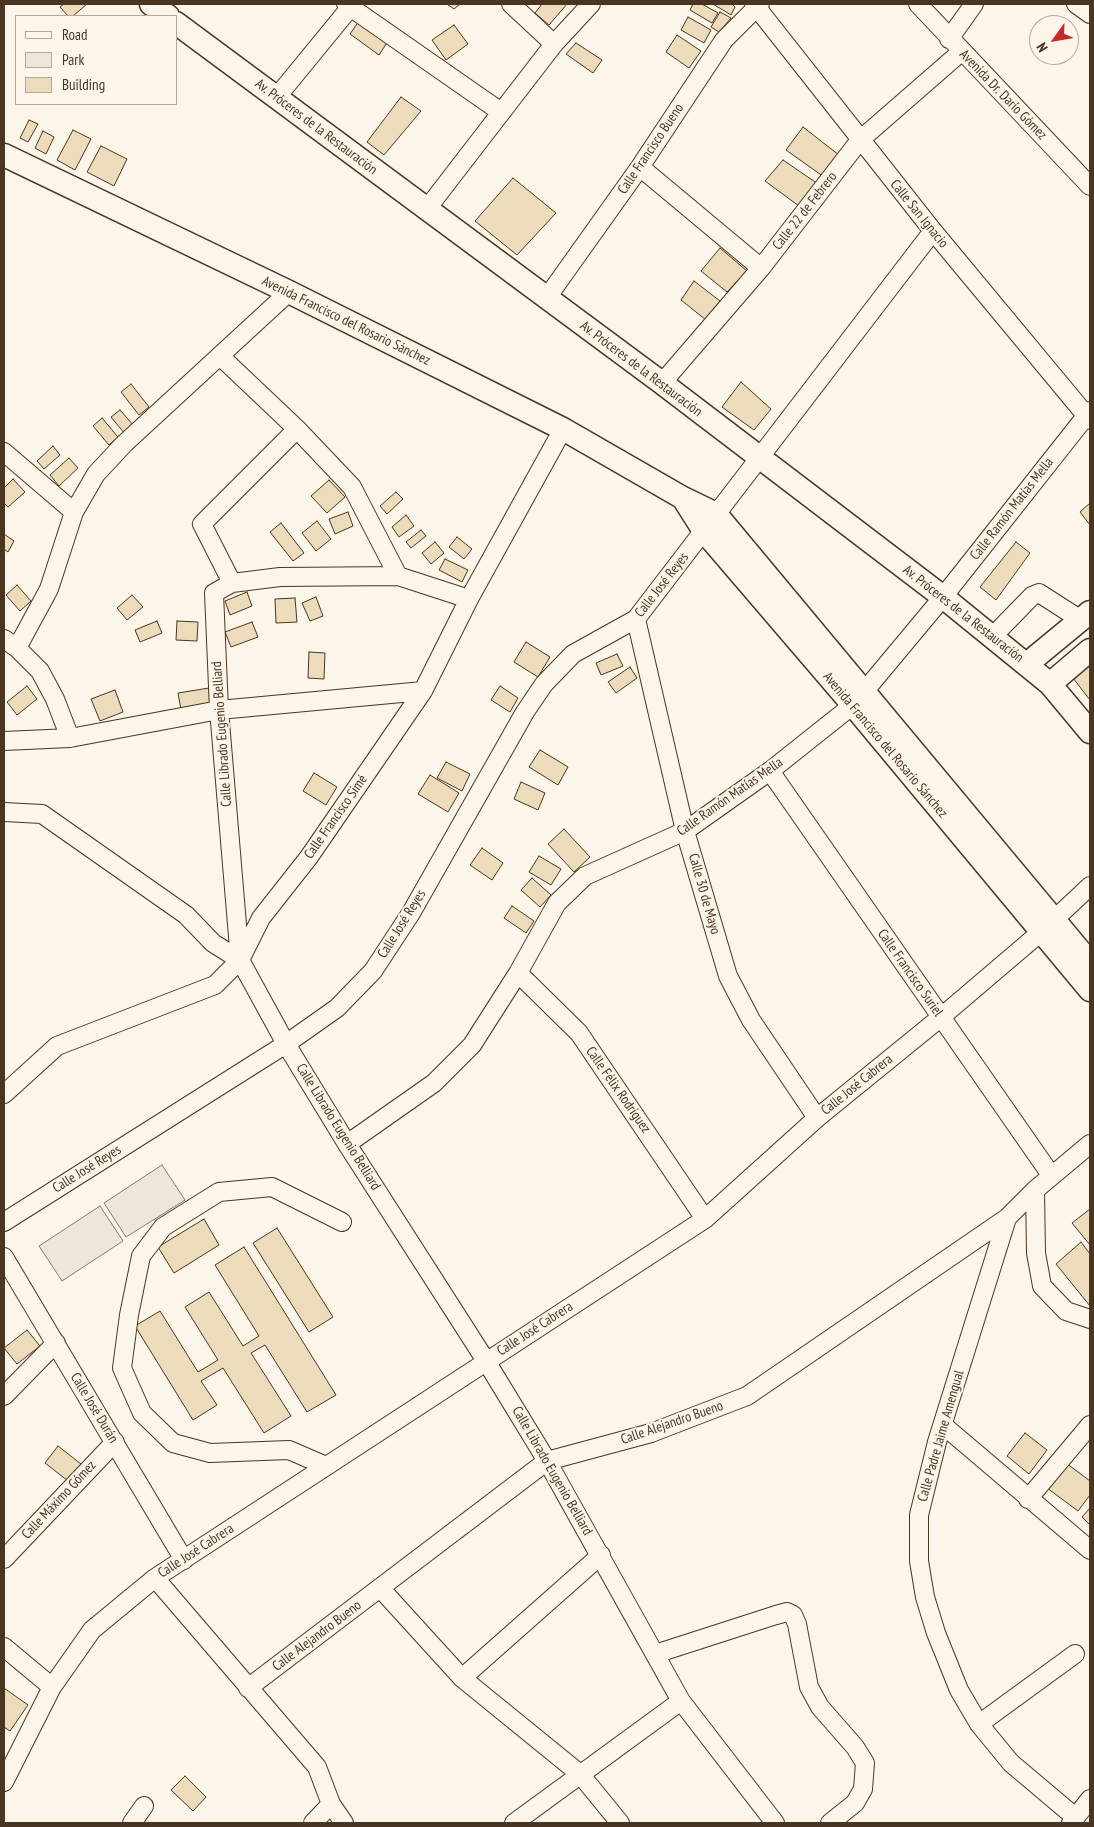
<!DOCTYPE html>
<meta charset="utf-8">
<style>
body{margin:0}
#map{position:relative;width:1094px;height:1827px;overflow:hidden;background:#fbf6e9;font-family:"PT Sans Narrow",sans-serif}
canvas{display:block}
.frame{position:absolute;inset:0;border:5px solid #4a3520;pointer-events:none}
.legend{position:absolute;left:15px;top:15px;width:162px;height:90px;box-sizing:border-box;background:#fbf6e9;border:1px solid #b4a999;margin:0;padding:6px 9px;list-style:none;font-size:15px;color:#4a3520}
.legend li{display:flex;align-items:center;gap:10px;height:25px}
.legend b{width:25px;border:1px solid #b4a999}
.north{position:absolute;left:1029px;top:15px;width:50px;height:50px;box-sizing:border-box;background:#fbf6e9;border:1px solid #b4a999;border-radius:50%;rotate:238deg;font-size:14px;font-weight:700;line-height:20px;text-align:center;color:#4a3520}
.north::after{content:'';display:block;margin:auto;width:18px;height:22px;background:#c62828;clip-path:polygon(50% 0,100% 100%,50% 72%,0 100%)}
</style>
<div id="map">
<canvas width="1094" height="1827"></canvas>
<div class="frame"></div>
<ul class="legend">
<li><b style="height:6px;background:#fbf6e9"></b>Road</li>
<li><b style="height:14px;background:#ede6d9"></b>Park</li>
<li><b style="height:14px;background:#ecdcbc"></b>Building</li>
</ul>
<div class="north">N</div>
</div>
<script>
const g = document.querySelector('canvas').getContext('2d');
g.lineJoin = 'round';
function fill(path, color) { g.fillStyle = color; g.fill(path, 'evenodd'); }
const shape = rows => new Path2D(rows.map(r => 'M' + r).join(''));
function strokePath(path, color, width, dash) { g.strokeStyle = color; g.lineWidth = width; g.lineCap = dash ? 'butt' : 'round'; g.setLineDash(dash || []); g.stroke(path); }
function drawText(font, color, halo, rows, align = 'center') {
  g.font = font + ' "PT Sans Narrow",sans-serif'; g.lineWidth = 4; g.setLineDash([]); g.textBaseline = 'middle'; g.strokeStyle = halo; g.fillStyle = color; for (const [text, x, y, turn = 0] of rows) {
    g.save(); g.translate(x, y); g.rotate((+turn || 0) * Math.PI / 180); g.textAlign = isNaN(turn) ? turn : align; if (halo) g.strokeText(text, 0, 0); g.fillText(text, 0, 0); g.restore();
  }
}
const green = shape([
 [162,1165,185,1200,126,1237,104,1203,162,1165],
 [100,1206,123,1241,62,1281,39,1246,100,1206]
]);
const building = shape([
 [64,4,87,4,73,16,68,16,60,7,64,4],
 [447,4,460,4,454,9,447,4],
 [542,4,567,4,549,25,535,13,542,4],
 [693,4,702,4,718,13,712,23,690,10,693,4],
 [713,4,732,4,735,7,731,15,713,4],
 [720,12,731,18,719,32,711,27,720,12],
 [688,17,711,30,704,43,681,30,688,17],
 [359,21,388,41,379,55,350,34,359,21],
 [454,25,468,44,446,60,432,40,454,25],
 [677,35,701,51,689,68,666,52,677,35],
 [576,43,602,60,593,73,566,54,576,43],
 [401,97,421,111,384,155,367,142,401,97],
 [29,120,38,124,28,142,20,138,29,120],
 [803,127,839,155,824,177,786,150,803,127],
 [73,130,91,139,75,170,57,160,73,130],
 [43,131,54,137,46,154,35,148,43,131],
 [101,146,127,159,114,186,87,172,101,146],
 [783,160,818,184,799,206,765,181,783,160],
 [513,178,556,213,517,255,475,221,513,178],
 [720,248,747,271,727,292,701,271,720,248],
 [694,281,720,301,706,320,681,300,694,281],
 [741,382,771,409,754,430,722,407,741,382],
 [131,384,149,407,139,415,121,392,131,384],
 [120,410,134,426,125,434,111,417,120,410],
 [102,418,118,437,109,445,93,426,102,418],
 [53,446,60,455,44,469,37,461,53,446],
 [69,458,78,468,59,486,50,475,69,458],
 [13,479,25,492,8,507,4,503,4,488,13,479],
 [329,480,345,497,327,513,311,496,329,480],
 [396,492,403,499,387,514,380,506,396,492],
 [1090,503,1090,525,1080,512,1090,503],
 [348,512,353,526,335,534,329,519,348,512],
 [406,515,414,526,399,537,392,527,406,515],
 [317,521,331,539,316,551,302,533,317,521],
 [281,523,304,553,293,561,270,532,281,523],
 [421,530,426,536,411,548,406,542,421,530],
 [4,534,14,541,8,552,4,549,4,534],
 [457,537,472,549,464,559,449,547,457,537],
 [435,542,444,553,431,564,422,553,435,542],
 [1016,542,1030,553,996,600,980,587,1016,542],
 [445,559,468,570,462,582,439,570,445,559],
 [17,585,31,601,20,611,6,595,17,585],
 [247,592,252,606,230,615,225,601,247,592],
 [132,595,143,607,127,620,117,608,132,595],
 [316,597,323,616,310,621,302,603,316,597],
 [295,598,297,622,276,623,275,599,295,598],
 [157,621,162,633,140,642,135,630,157,621],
 [177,621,198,622,197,641,176,640,177,621],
 [252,622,258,637,231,647,225,632,252,622],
 [526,642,550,657,538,677,514,662,526,642],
 [309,652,325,653,324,679,308,678,309,652],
 [617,654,623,666,601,675,596,663,617,654],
 [1090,664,1090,700,1073,678,1090,664],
 [630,667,637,678,616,693,608,682,630,667],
 [27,686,37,699,17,715,7,702,27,686],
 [500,686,518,698,510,712,491,700,500,686],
 [209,688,211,706,181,710,178,693,209,688],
 [115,690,123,712,100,721,91,699,115,690],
 [540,750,568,767,558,785,529,767,540,750],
 [446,762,470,774,462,791,437,778,446,762],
 [314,773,337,787,326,805,303,791,314,773],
 [430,775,459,793,448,812,418,794,430,775],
 [521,782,545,793,538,810,514,799,521,782],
 [564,829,590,857,574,872,548,844,564,829],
 [482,848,503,863,492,880,470,865,482,848],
 [539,856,561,869,551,885,529,872,539,856],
 [532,878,551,895,540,907,521,890,532,878],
 [512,906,534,921,526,933,504,918,512,906],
 [1090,1209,1090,1245,1072,1223,1090,1209],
 [204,1219,219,1245,174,1273,158,1247,204,1219],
 [277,1228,333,1317,309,1332,253,1243,277,1228],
 [1081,1242,1090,1254,1090,1306,1056,1264,1081,1242],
 [244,1247,336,1395,307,1412,265,1345,251,1353,291,1416,264,1433,223,1368,201,1381,217,1405,193,1420,135,1326,160,1311,198,1372,218,1360,185,1307,209,1292,243,1346,259,1336,215,1265,244,1247],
 [27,1330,40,1346,17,1364,4,1348,27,1330],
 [1025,1433,1047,1450,1029,1474,1007,1456,1025,1433],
 [58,1446,81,1464,68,1481,45,1463,58,1446],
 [1066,1463,1090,1481,1090,1495,1078,1511,1047,1488,1066,1463],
 [1090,1508,1090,1525,1082,1517,1090,1508],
 [4,1688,28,1705,10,1731,4,1727,4,1688],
 [185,1776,206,1797,193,1811,171,1790,185,1776]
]);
const minor = shape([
 [346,4,501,112],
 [754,4,933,231,1090,420],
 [918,4,1090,186],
 [1076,4,1090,14],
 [949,39,974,4],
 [554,44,591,4],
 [276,98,353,4],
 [640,167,761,268],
 [426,210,554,44,511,4],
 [546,299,640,167,724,40,760,4],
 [220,356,297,429,352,487,398,576],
 [662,383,761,268,860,140,961,52],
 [4,452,74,512],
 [232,583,202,524,297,429],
 [469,599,398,576,280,577,232,583,214,593,219,710,240,960,286,1044,347,1144,486,1361,547,1461,681,1701,775,1823],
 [636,619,685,831,728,976,751,1020,817,1118],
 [993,636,1032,596,1039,593,1081,620],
 [4,639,17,648,40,671,55,699,70,738],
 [17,648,49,589,74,512,96,474,124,444,289,292],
 [4,741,70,738,219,710,423,691],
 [770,771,1051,1175],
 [4,812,42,814,186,915,213,943,240,960],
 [518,973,579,1033,705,1219],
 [4,1094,57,1046,215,985,240,960,261,918,309,857,423,691,469,599,563,429],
 [347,1144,434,1083,472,1045,518,973,557,903,585,876,685,831,770,771,853,705,943,597,1090,411],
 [1035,1190,1036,1253,1042,1286,1066,1311,1090,1319],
 [1007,1218,937,1442,919,1515,919,1561,925,1597,936,1633,959,1690,979,1724,1011,1763,1075,1817],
 [4,1222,286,1044,337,1008,373,971,411,913,525,712,544,684,573,654,636,619,933,231],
 [4,1257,184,1560],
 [4,1396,56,1343],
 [943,1425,1090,1550],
 [326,1466,289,1450,210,1453,173,1443,142,1413,122,1368,129,1315,141,1256,163,1227,219,1192,272,1187,342,1222],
 [1028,1499,1090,1425],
 [4,1559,115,1442],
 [155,1578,317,1767,331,1804,344,1823],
 [381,1589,462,1678,580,1774,620,1823],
 [4,1647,52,1687],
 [655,1654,776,1615,787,1612,793,1615,797,1624,809,1687,820,1707,855,1747,865,1763,863,1789,855,1803,830,1823],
 [462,1678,601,1555],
 [248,1688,547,1461,651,1433,747,1396,1007,1218,1035,1190,1090,1144],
 [979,1724,1075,1654],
 [4,1782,52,1687,92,1630,155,1578,705,1219,817,1118,940,1018,1041,932,1090,886],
 [132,1823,144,1806],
 [313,1823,331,1804],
 [514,1823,681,1701],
 [1071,1823,1090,1799]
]);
const major = shape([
 [151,4,168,16],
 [176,23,662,383,943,597,1050,684,1090,732],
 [4,155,289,292,563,429,683,498,716,514,1090,963],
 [683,498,704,531,853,705,1090,990],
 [1027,664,1090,612],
 [1050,684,1090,650]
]);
const streetNames = [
 ["Avenida Dr. Darío Gómez",1003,95,46],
 ["Av. Próceres de la Restauración",316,127,37],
 ["Calle Francisco Bueno",651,149,-56],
 ["Calle 22 de Febrero",805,211,-52],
 ["Calle San Ignacio",919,214,51],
 ["Avenida Francisco del Rosario Sánchez",346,321,26],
 ["Av. Próceres de la Restauración",641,369,37],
 ["Calle Ramón Matías Mella",1012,509,-52],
 ["Calle José Reyes",662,585,-52],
 ["Av. Próceres de la Restauración",963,614,38],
 ["Calle Librado Eugenio Belliard",222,734,-94],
 ["Avenida Francisco del Rosario Sánchez",885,745,50],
 ["Calle Ramón Matías Mella",730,797,-35],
 ["Calle Francisco Simé",336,817,-55],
 ["Calle 30 de Mayo",704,894,74],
 ["Calle José Reyes",402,924,-58],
 ["Calle Francisco Suriel",910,973,55],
 ["Calle José Cabrera",857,1085,-39],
 ["Calle Félix Rodríguez",618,1090,55],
 ["Calle Librado Eugenio Belliard",338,1127,58],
 ["Calle José Reyes",87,1169,-32],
 ["Calle José Cabrera",535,1329,-33],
 ["Calle José Durán",94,1408,59],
 ["Calle Alejandro Bueno",672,1423,-19],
 ["Calle Padre Jaime Amengual",941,1436,-74],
 ["Calle Librado Eugenio Belliard",552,1471,60],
 ["Calle Máximo Gómez",59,1500,-47],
 ["Calle José Cabrera",196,1551,-33],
 ["Calle Alejandro Bueno",317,1636,-37]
];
fill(green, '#ede6d9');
strokePath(green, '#887966', 1);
fill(building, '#ecdcbc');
strokePath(building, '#4a3520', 1);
strokePath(minor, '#4a3520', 20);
strokePath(major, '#4a3520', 25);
strokePath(minor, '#fbf6e9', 18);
strokePath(major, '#fbf6e9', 22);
drawText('14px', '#4a3520', '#fbf6e9', streetNames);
</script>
